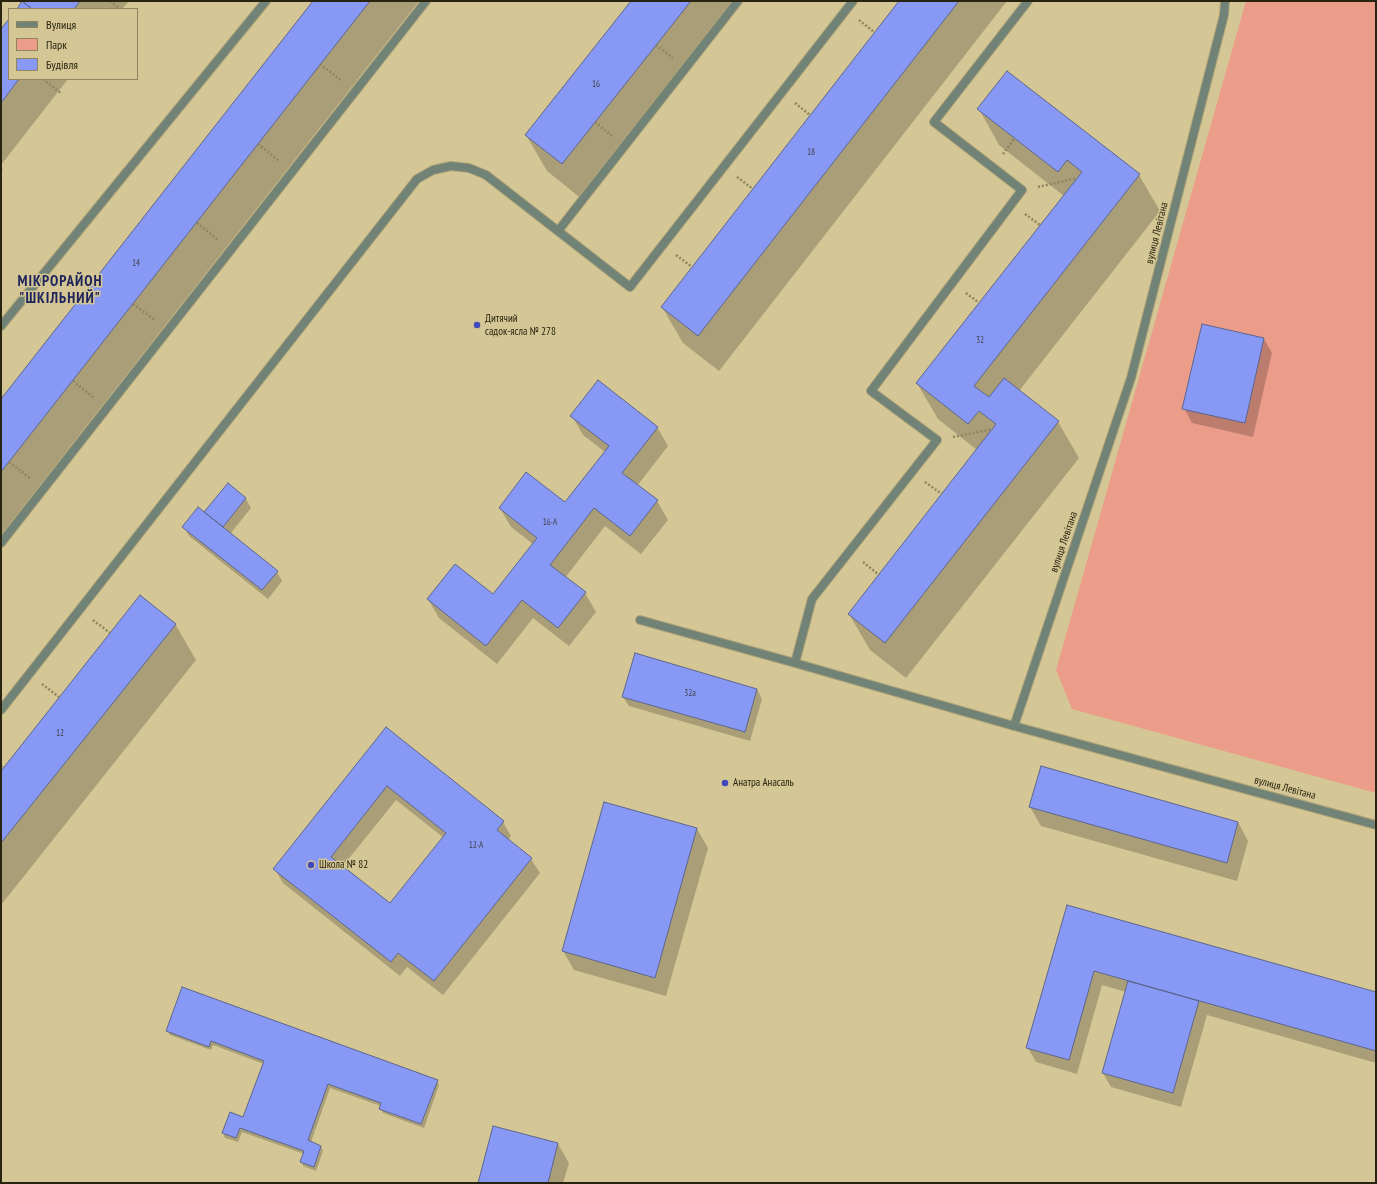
<!DOCTYPE html>
<meta charset="utf-8">
<style>
body{margin:0}
#map{position:relative;width:1377px;height:1184px;overflow:hidden;background:#d4c695;font-family:"PT Sans Narrow",sans-serif}
canvas{display:block}
.frame{position:absolute;inset:0;border:2px solid #292410;pointer-events:none}
.legend{position:absolute;left:8px;top:8px;width:130px;height:72px;box-sizing:border-box;background:#d4c695;border:1px solid #908560;margin:0;padding:5px 7px;list-style:none;font-size:12px;color:#292410}
.legend li{display:flex;align-items:center;gap:8px;height:20px}
.legend b{width:20px;border:1px solid #908560}
</style>
<div id="map">
<canvas width="1377" height="1184"></canvas>
<div class="frame"></div>
<ul class="legend">
<li><b style="height:5px;background:#708376"></b>Вулиця</li>
<li><b style="height:11px;background:#ec9d8a"></b>Парк</li>
<li><b style="height:11px;background:#8899f5"></b>Будівля</li>
</ul>
</div>
<script>
const g = document.querySelector('canvas').getContext('2d');
g.lineJoin = 'round';
function fill(path, color) { g.fillStyle = color; g.fill(path, 'evenodd'); }
const shape = rows => new Path2D(rows.map(r => 'M' + r).join(''));
function strokePath(path, color, width, dash) { g.strokeStyle = color; g.lineWidth = width; g.lineCap = dash ? 'butt' : 'round'; g.setLineDash(dash || []); g.stroke(path); }
function drawText(font, color, halo, rows, align = 'center') {
  g.font = font + ' "PT Sans Narrow",sans-serif'; g.lineWidth = 3; g.setLineDash([]); g.textBaseline = 'middle'; g.strokeStyle = halo; g.fillStyle = color; for (const [text, x, y, turn = 0] of rows) {
    g.save(); g.translate(x, y); g.rotate((+turn || 0) * Math.PI / 180); g.textAlign = isNaN(turn) ? turn : align; if (halo) g.strokeText(text, 0, 0); g.fillText(text, 0, 0); g.restore();
  }
}
const green = shape([
 [1246,1,1376,1,1376,793,1072,709,1056,670]
]);
const shadow = shape([
 [24,1,129,1,122,9,18,9],
 [314,1,419,1,1,535,1,401],
 [632,1,740,1,583,200,547,171,526,135],
 [900,1,1007,1,719,371,683,343,662,307],
 [9,20,9,79,68,79,1,165,1,31],
 [979,109,1139,175,1160,211,1019,391,1058,422,1079,458,906,678,870,650,849,614,977,450,938,419,917,383,1064,196,999,145],
 [1203,325,1264,339,1272,353,1253,437,1192,423,1184,408],
 [572,416,657,427,668,446,637,486,657,501,668,520,641,554,605,526,565,578,585,593,596,612,569,646,533,618,497,664,439,618,428,599,493,595,533,544,511,527,500,508,565,503,605,452,583,435],
 [228,485,246,499,251,508,230,534,277,572,282,581,268,599,189,536,184,527,205,514],
 [175,624,196,660,1,905,1,772],
 [757,689,762,699,750,741,629,706,623,697],
 [386,729,503,822,511,836,508,840,531,859,540,873,443,995,407,967,400,976,283,883,275,869],
 [396,800,444,838,390,905,342,867],
 [605,803,697,829,708,848,666,996,574,970,563,951],
 [1030,807,1238,822,1248,841,1237,881,1041,826],
 [1067,906,1376,993,1376,1063,1207,1015,1181,1107,1111,1087,1103,1073,1126,992,1102,985,1077,1074,1036,1062,1028,1048],
 [168,1031,437,1081,439,1085,424,1128,383,1113,380,1108,381,1106,330,1088,311,1142,321,1146,323,1151,316,1171,303,1166,301,1161,304,1154,242,1132,238,1142,225,1138,223,1133,244,1119,264,1064,213,1045,211,1050,170,1035],
 [558,1144,569,1163,563,1183,480,1183]
]);
const building = shape([
 [22,1,32,9,17,9,22,1],
 [22,1,80,1,74,9,32,9,22,1],
 [313,1,370,1,1,472,1,399,313,1],
 [631,1,691,1,562,164,525,135,631,1],
 [899,1,959,1,698,336,661,307,899,1],
 [9,19,9,79,19,79,1,103,1,29,9,19],
 [1007,71,1140,174,974,386,989,397,1004,378,1059,421,885,643,848,614,996,424,979,411,968,424,916,383,1082,172,1067,160,1058,172,977,109,1007,71],
 [1202,324,1264,338,1245,423,1182,409,1202,324],
 [598,380,658,427,622,473,658,500,630,536,594,508,550,565,586,592,558,628,522,600,486,646,427,599,455,564,493,594,537,538,499,508,526,472,565,502,609,446,570,416,598,380],
 [228,483,246,498,223,527,204,512,228,483],
 [198,507,278,571,262,590,182,527,198,507],
 [140,595,176,624,1,843,1,771,140,595],
 [635,653,757,689,745,732,622,697,635,653],
 [386,727,504,821,497,830,532,858,434,981,398,953,391,962,273,869,386,727],
 [387,786,446,833,390,903,331,857,387,786],
 [1041,766,1238,822,1227,863,1029,807,1041,766],
 [604,802,697,828,655,978,562,951,604,802],
 [1067,905,1376,992,1376,1051,1094,971,1069,1060,1026,1048,1067,905],
 [1128,981,1199,1001,1173,1093,1102,1073,1128,981],
 [182,987,438,1080,421,1124,379,1109,381,1103,328,1084,308,1140,321,1146,314,1167,300,1162,304,1151,240,1128,236,1138,222,1133,230,1112,243,1117,264,1061,211,1041,209,1047,166,1031,182,987],
 [493,1126,558,1143,548,1183,478,1183,493,1126]
]);
const path = shape([
 [110,1,120,9],
 [859,20,874,32],
 [656,45,673,58],
 [320,64,342,81],
 [43,79,62,94],
 [795,103,810,115],
 [595,122,612,136],
 [258,144,279,161],
 [1003,154,1015,138],
 [1,170,2,171],
 [737,177,753,189],
 [1038,187,1077,178],
 [1025,214,1040,225],
 [197,223,218,240],
 [676,255,692,267],
 [966,293,979,303],
 [133,304,155,320],
 [73,381,94,398],
 [953,437,993,429],
 [9,462,31,479],
 [925,482,942,494],
 [863,562,879,575],
 [93,620,110,633],
 [42,684,59,697],
 [1,766,3,768]
]);
const lane = shape([
 [558,231,738,1],
 [1,326,266,1],
 [1,543,426,1],
 [640,620,795,663],
 [1,710,417,179,433,170,451,166,469,168,486,175,630,287,853,1],
 [1014,726,795,663,812,599,937,440,871,391,1022,190,934,122,1028,1]
]);
const street = shape([
 [1225,1,1224,15,1131,378,1014,726,1376,825]
]);
const markers = [
 [477,325,4,"#4048bd"],
 [725,783,4,"#4048bd"],
 [311,865,4,"#4048bd"]
];
const numberNames = [
 ["16",596,84],
 ["18",811,152],
 ["14",136,263],
 ["32",980,340],
 ["16-А",550,522],
 ["32а",690,693],
 ["12",60,733],
 ["12-А",476,845]
];
const streetNames = [
 ["вулиця Левітана",1157,233,-76],
 ["вулиця Левітана",1064,542,-71],
 ["вулиця Левітана",1285,788,15]
];
const poiNames = [
 ["Дитячий",485,319],
 ["садок-ясла № 278",485,332],
 ["Анатра Анасаль",733,783],
 ["Школа № 82",319,865]
];
const districtNames = [
 ["МІКРОРАЙОН",60,282],
 ["\"ШКІЛЬНИЙ\"",60,299]
];
fill(green, '#ec9d8a');
fill(shadow, '#0003');
fill(building, '#8899f5');
strokePath(building, '#5c658e', 1);
strokePath(lane, '#aea278', 10);
strokePath(street, '#aea278', 10);
strokePath(path, '#8e845f', 2.5, [2, 2]);
strokePath(lane, '#708376', 8);
strokePath(street, '#708376', 8);
for (const [x, y, r, color] of markers) { const dot = new Path2D(); dot.arc(x, y, r, 0, 2 * Math.PI); g.fillStyle = color; g.fill(dot); strokePath(dot, '#d4c695', 1.5); }
drawText('9px', '#414149', null, numberNames);
drawText('11px', '#292410', '#d4c695', streetNames);
drawText('11px', '#292410', '#d4c695', poiNames, 'left');
g.letterSpacing = '1px';
drawText('bold 15px', '#1d235b', '#d4c695', districtNames);
g.letterSpacing = '0px';
</script>
